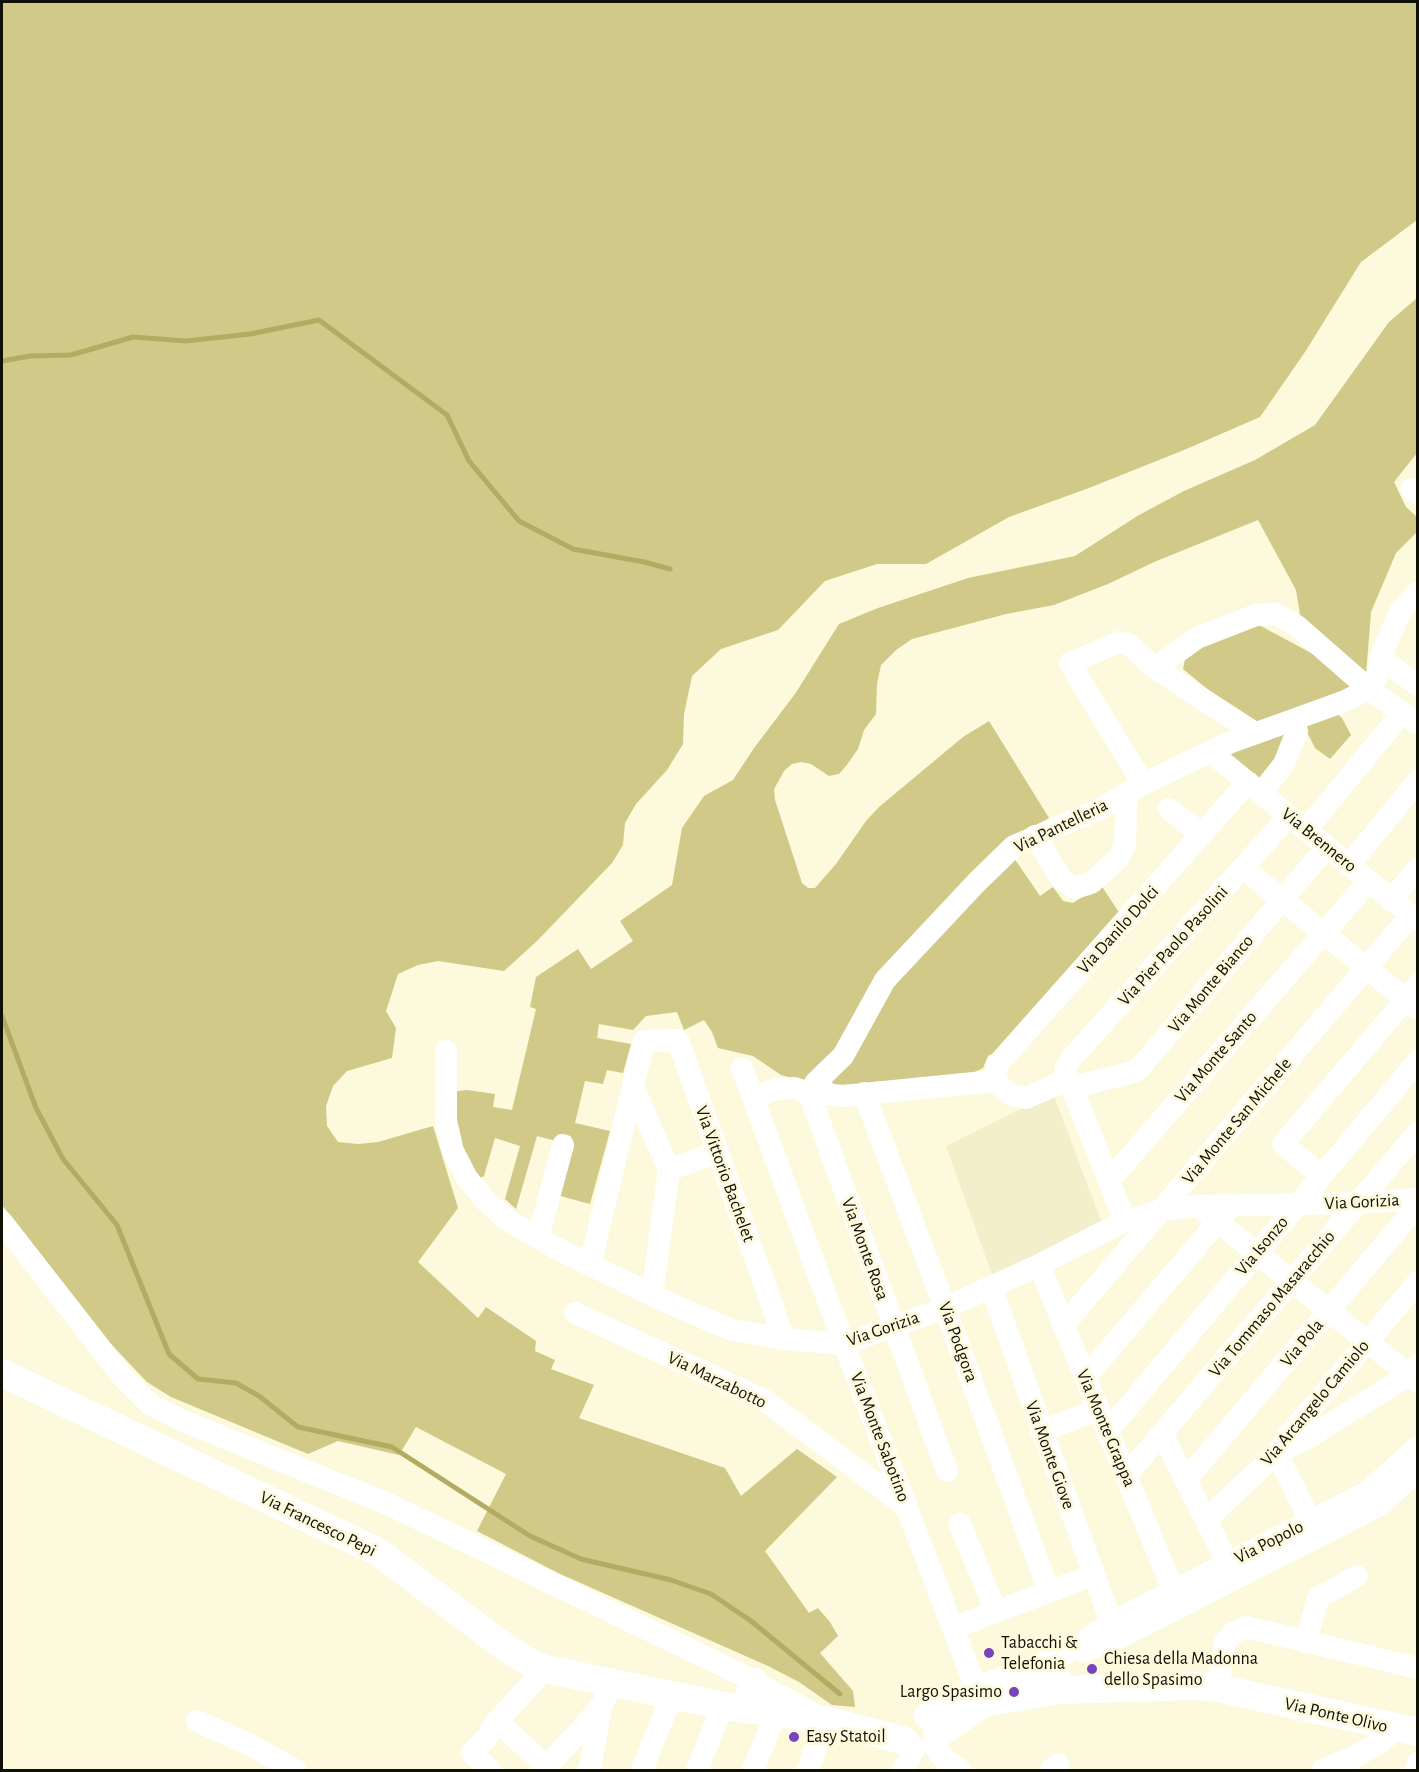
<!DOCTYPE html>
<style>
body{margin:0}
#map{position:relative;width:1419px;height:1772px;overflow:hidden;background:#fcf9dc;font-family:"Alegreya Sans",sans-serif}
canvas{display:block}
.frame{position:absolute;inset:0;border:3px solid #111006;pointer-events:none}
</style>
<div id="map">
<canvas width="1419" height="1772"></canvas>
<div class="frame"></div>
</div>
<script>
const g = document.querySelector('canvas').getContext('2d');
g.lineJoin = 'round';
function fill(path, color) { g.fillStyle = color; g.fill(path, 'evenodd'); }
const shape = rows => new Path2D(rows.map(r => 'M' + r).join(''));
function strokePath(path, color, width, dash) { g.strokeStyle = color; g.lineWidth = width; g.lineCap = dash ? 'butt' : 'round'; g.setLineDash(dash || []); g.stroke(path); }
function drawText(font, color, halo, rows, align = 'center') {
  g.font = font + ' "Alegreya Sans",sans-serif'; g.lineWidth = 6; g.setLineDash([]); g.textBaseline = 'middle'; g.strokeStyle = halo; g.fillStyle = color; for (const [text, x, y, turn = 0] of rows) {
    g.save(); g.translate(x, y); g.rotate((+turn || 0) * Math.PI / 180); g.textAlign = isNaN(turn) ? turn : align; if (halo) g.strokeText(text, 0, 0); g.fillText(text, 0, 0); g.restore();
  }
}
const built = shape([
 [1053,1093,1101,1221,993,1277,946,1146]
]);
const green = shape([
 [2,2,1417,2,1417,220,1361,262,1305,352,1260,417,1184,450,1089,488,1009,517,926,564,877,564,825,581,778,630,721,649,692,676,684,714,683,744,667,770,636,804,625,823,623,845,612,863,537,941,504,971,438,961,418,965,398,974,386,1011,396,1028,392,1058,347,1071,333,1086,326,1106,327,1126,338,1142,358,1144,378,1142,433,1126,458,1208,418,1262,478,1318,486,1307,536,1341,535,1351,555,1360,551,1369,594,1385,579,1418,725,1468,741,1496,797,1449,837,1477,765,1551,809,1613,818,1608,830,1622,838,1636,820,1653,853,1691,855,1707,832,1705,799,1682,768,1666,558,1573,477,1531,506,1474,416,1427,399,1455,338,1441,308,1454,171,1397,147,1382,111,1344,2,1205],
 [1417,298,1417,453,1394,482,1406,507,1417,517,1417,532,1396,553,1371,612,1366,675,1301,620,1296,590,1258,520,1154,562,1108,584,1054,605,1006,614,912,639,896,650,881,665,877,684,876,714,864,730,858,749,846,766,839,774,829,776,811,764,801,762,792,764,784,771,774,789,775,800,802,883,808,888,815,888,836,864,866,821,879,807,963,737,989,721,1049,818,994,851,836,1054,808,1083,781,1075,753,1056,718,1048,712,1032,704,1020,684,1030,677,1012,646,1016,633,1030,599,1024,597,1038,631,1044,623,1073,607,1070,603,1084,585,1081,575,1123,610,1131,590,1204,557,1195,571,1136,558,1134,556,1141,537,1136,516,1209,505,1199,520,1146,495,1138,484,1176,475,1181,467,1168,450,1092,467,1090,495,1094,493,1107,512,1110,536,1009,530,1007,536,977,578,949,591,969,633,941,620,921,672,885,682,828,704,796,733,780,754,748,795,694,839,624,878,608,968,578,1075,556,1139,515,1184,491,1255,460,1315,425,1389,322],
 [1257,624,1326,661,1357,686,1251,725,1183,669,1185,659,1195,648],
 [1336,713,1342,718,1351,735,1330,759,1315,748,1306,730,1307,725],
 [1288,732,1262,783,1226,752],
 [1014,858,1040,896,1053,887,1063,901,1073,903,1101,885,1122,917,1007,1046,988,1056,983,1068,967,1076,907,1084,836,1085,828,1080,890,981]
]);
const stream = shape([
 [2,361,30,356,71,355,133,337,186,341,250,334,319,320,447,415,469,461,519,521,573,549,644,562,670,569],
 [2,1016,36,1108,63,1159,117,1225,169,1354,198,1379,236,1383,259,1396,298,1427,392,1447,530,1536,581,1559,671,1580,711,1594,751,1621,840,1694]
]);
const minor = shape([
 [1412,489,1418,494],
 [1380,658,1418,685],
 [1153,667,1255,733],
 [1219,759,1418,921],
 [1143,784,1070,663,1119,642,1129,644,1153,667,1165,661,1197,638,1256,615,1276,614,1297,626,1369,689,1418,724],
 [1261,793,1284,764,1297,731,1292,721],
 [1169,809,1202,835],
 [1306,830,1402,713],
 [1035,836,1062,880,1075,888,1091,883,1119,858,1125,844,1127,793],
 [1349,865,1418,781],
 [1243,868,1416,1008],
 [1391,901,1418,868],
 [446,1051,446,1121,453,1151,467,1178,485,1200,506,1219,554,1247,660,1299,729,1329,784,1339,844,1344,945,1308,1039,1265,1125,1221,1162,1210,1198,1206,1358,1203,1418,1199],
 [742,1068,844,1344,969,1670,984,1703],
 [994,1081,997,1065,1248,782],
 [633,1086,669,1170,652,1295],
 [1073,1087,1137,1071,1327,847],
 [864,1093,945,1308,1049,1592],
 [753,1097,777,1089,794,1088,809,1093,843,1096,994,1081,1012,1095,1026,1098,1069,1079],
 [669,1170,718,1152],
 [1321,1175,1283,1144,1418,985],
 [1109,1181,1369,881],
 [1198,1206,1418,1382],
 [1125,1221,1065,1070,1070,1060,1289,816],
 [2,1222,122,1376,151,1405,183,1421,388,1504,740,1674,825,1720,808,1770],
 [538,1238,563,1145],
 [590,1265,644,1041,678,1040,784,1339],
 [1039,1265,1174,1592],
 [991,1287,1116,1636],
 [575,1313,764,1400,907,1507],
 [1063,1326,1411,915],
 [1085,1378,1226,1212],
 [1041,1431,1098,1410],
 [1107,1432,1418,1061],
 [1162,1434,1228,1563],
 [1278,1452,1301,1442,1409,1375,1418,1365],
 [1277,1453,1317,1535],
 [947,1471,809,1093,816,1082,843,1056,885,980,977,882,1014,846,1102,808,1143,784,1229,743,1345,701,1369,689,1377,676,1380,658,1401,610,1418,592],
 [1126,1476,1418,1132],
 [1186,1480,1418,1205],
 [1206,1520,1277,1453,1288,1436,1418,1282],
 [960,1524,996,1612],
 [953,1628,1093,1575],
 [1306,1642,1318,1598,1357,1576],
 [1084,1651,1117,1639,1378,1506,1418,1471],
 [1052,1663,1110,1623,1367,1492,1418,1447],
 [1218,1688,1225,1642,1233,1633,1246,1627,1418,1668],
 [197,1721,252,1746,295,1770],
 [497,1721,547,1767],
 [933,1743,941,1756,960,1770],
 [490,1770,472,1753,489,1735,492,1727,545,1669],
 [544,1770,601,1707,613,1683],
 [588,1770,591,1764,601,1707],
 [642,1770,672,1695],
 [697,1770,723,1705],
 [753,1770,776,1713],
 [903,1770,915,1748],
 [1051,1770,1058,1764],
 [1323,1770,1352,1758,1381,1742,1396,1728],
 [1416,1770,1418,1763]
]);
const major = shape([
 [2,1373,378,1552,502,1645,525,1660,545,1669,730,1707,825,1720,905,1741],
 [1060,1690,1198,1686,1218,1688,1418,1732],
 [744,1709,754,1682],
 [928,1716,978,1690,1052,1663,1060,1690,984,1703,937,1735]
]);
const markers = [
 [989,1653,6,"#7644bb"],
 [1092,1669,6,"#7644bb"],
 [1014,1692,6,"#7644bb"],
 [794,1737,6,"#7644bb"]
];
const streetNames = [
 ["Via Pantelleria",1061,826,-26],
 ["Via Brennero",1319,840,39],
 ["Via Danilo Dolci",1118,930,-48],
 ["Via Pier Paolo Pasolini",1173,946,-48],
 ["Via Monte Bianco",1211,984,-50],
 ["Via Monte Santo",1216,1057,-49],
 ["Via Monte San Michele",1237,1121,-50],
 ["Via Vittorio Bachelet",725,1174,70],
 ["Via Gorizia",1362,1202,-3],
 ["Via Isonzo",1262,1246,-50],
 ["Via Monte Rosa",865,1249,70],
 ["Via Tommaso Masaracchio",1272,1304,-50],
 ["Via Gorizia",883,1329,-19],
 ["Via Podgora",958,1342,70],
 ["Via Pola",1302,1343,-50],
 ["Via Marzabotto",717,1380,26],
 ["Via Arcangelo Camiolo",1315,1403,-50],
 ["Via Monte Grappa",1106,1428,67],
 ["Via Monte Sabotino",880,1437,69],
 ["Via Monte Giove",1050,1455,70],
 ["Via Francesco Pepi",318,1524,26],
 ["Via Popolo",1269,1542,-27],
 ["Via Ponte Olivo",1336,1715,13]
];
const poiNames = [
 ["Tabacchi &",1001,1643],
 ["Telefonia",1001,1664],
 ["Chiesa della Madonna",1104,1659],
 ["dello Spasimo",1104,1680],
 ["Largo Spasimo",1002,1692,"right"],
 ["Easy Statoil",806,1737]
];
fill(built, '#f3efcb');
fill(green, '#d0c987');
strokePath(stream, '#b3ab63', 5);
strokePath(minor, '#fff', 22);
strokePath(major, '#fff', 28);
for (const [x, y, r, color] of markers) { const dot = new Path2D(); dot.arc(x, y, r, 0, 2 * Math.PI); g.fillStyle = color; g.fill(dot); strokePath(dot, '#fcf9dc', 2); }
drawText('18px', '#111006', '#fcf9dc', streetNames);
drawText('18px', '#111006', '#fcf9dc', poiNames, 'left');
</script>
